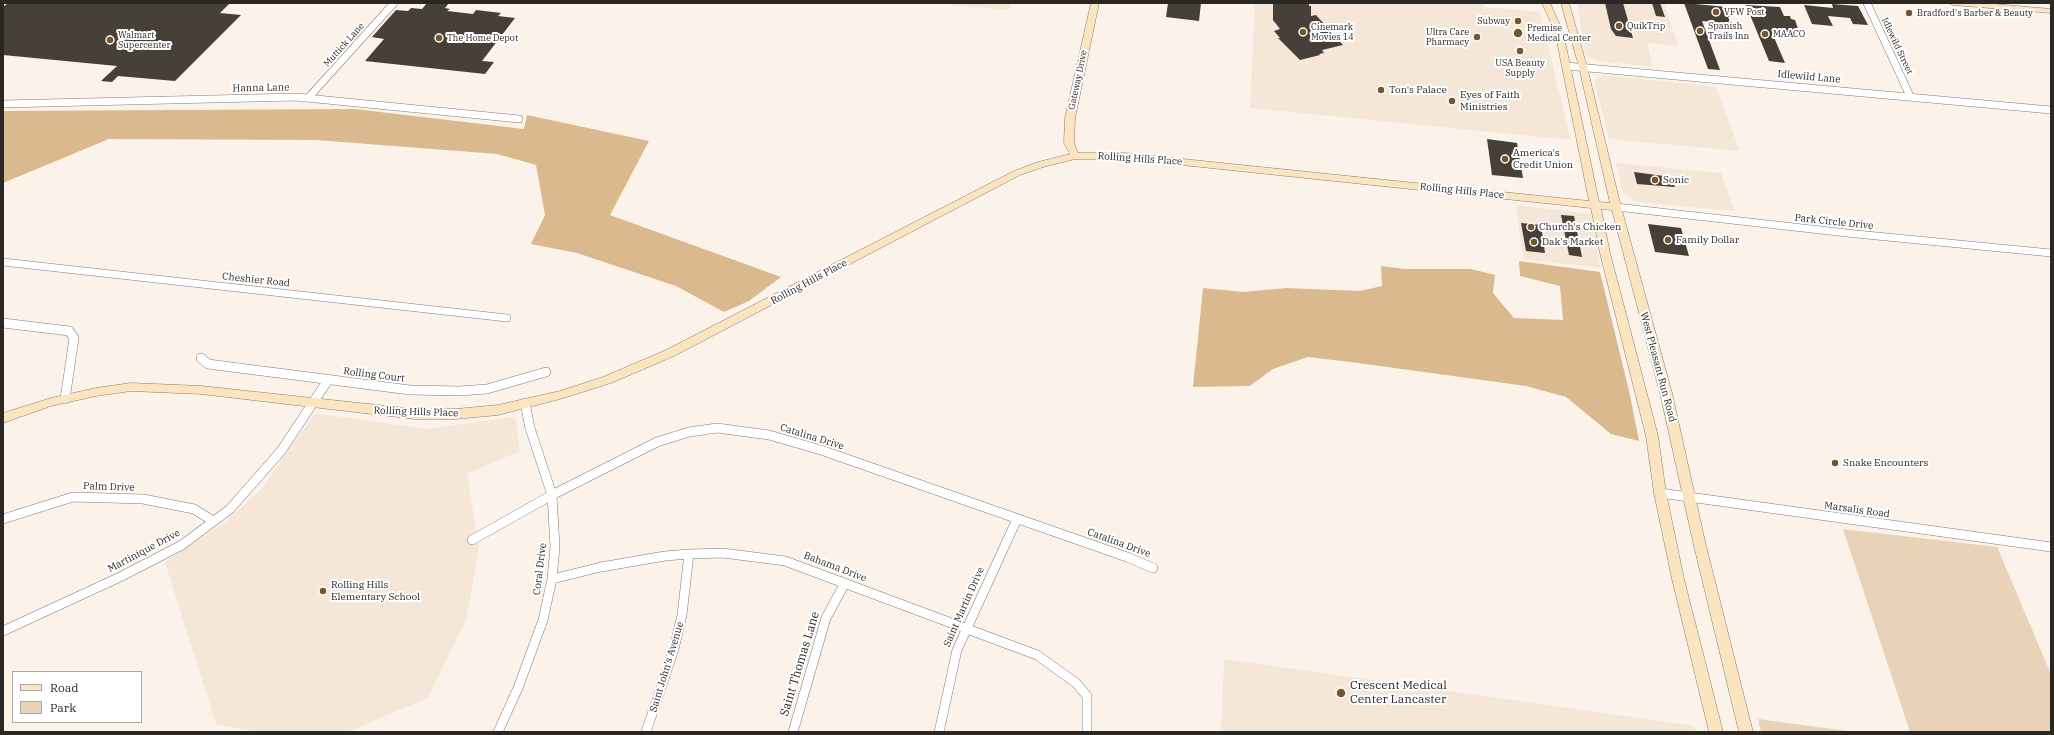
<!DOCTYPE html>
<style>
body{margin:0}
#map{position:relative;width:2054px;height:735px;overflow:hidden;background:#fbf3ea;font-family:"IBM Plex Serif",serif}
canvas{display:block}
.frame{position:absolute;inset:0;border:4px solid #2b2824;pointer-events:none}
.legend{position:absolute;left:12px;top:671px;width:130px;height:52px;box-sizing:border-box;background:#fff;border:1px solid #aaa9a7;margin:0;padding:5px 7px;list-style:none;font-size:12px;color:#2b2824}
.legend li{display:flex;align-items:center;gap:8px;height:20px}
.legend b{width:20px;border:1px solid #aaa9a7}
</style>
<div id="map">
<canvas width="2054" height="735"></canvas>
<div class="frame"></div>
<ul class="legend">
<li><b style="height:5px;background:#fbe4c0"></b>Road</li>
<li><b style="height:11px;background:#e8d3b9"></b>Park</li>
</ul>
</div>
<script>
const g = document.querySelector('canvas').getContext('2d');
g.lineJoin = 'round';
function fill(path, color) { g.fillStyle = color; g.fill(path, 'evenodd'); }
const shape = rows => new Path2D(rows.map(r => 'M' + r).join(''));
function strokePath(path, color, width, dash) { g.strokeStyle = color; g.lineWidth = width; g.lineCap = dash ? 'butt' : 'round'; g.setLineDash(dash || []); g.stroke(path); }
function drawText(font, color, halo, rows, align = 'center') {
  g.font = font + ' "IBM Plex Serif",serif'; g.lineWidth = 4; g.setLineDash([]); g.textBaseline = 'middle'; g.strokeStyle = halo; g.fillStyle = color; for (const [text, x, y, turn = 0] of rows) {
    g.save(); g.translate(x, y); g.rotate((+turn || 0) * Math.PI / 180); g.textAlign = isNaN(turn) ? turn : align; if (halo) g.strokeText(text, 0, 0); g.fillText(text, 0, 0); g.restore();
  }
}
const built = shape([
 [953,3,1010,3,1009,10,952,5],
 [1255,3,1483,3,1484,7,1540,12,1571,140,1250,108],
 [1577,3,1664,3,1678,46,1647,43,1653,67,1597,61,1585,54],
 [1603,75,1716,87,1740,151,1609,139,1594,80],
 [1616,163,1721,173,1734,211,1637,202,1623,193],
 [1516,205,1591,214,1601,268,1523,259],
 [315,413,426,429,515,417,520,451,467,474,479,548,466,620,428,698,347,732,258,732,216,724,165,562,224,523,262,488],
 [1224,659,1695,726,1696,732,1221,732]
]);
const green = shape([
 [1843,529,1997,547,2051,674,2051,732,1910,732],
 [1758,719,1855,732,1761,732]
]);
const forest = shape([
 [355,109,524,129,527,115,649,141,610,215,781,277,749,301,724,312,676,286,577,253,531,244,545,215,536,165,497,154,316,140,109,139,3,183,3,111],
 [1519,261,1600,272,1630,395,1639,441,1611,434,1566,397,1526,386,1358,363,1308,357,1273,369,1250,386,1193,387,1203,288,1243,292,1286,288,1360,291,1382,286,1381,266,1405,269,1471,269,1495,275,1493,293,1514,318,1563,320,1560,286,1520,276]
]);
const building = shape([
 [8,3,230,3,220,13,241,15,175,81,118,76,112,82,101,81,117,66,3,55,3,7],
 [427,3,449,3,445,8,450,9,447,11,473,14,476,10,501,13,498,16,515,18,482,61,494,62,485,74,365,61,384,39,372,37,396,10,408,11,411,8,422,9],
 [1168,3,1201,3,1199,21,1166,17],
 [1273,3,1309,4,1309,6,1311,6,1311,16,1316,15,1343,45,1322,50,1324,53,1319,54,1320,55,1300,60,1278,38,1280,38,1274,31,1280,29,1273,20],
 [1605,3,1623,3,1633,38,1616,36,1611,29],
 [1652,3,1660,3,1665,17,1656,16],
 [1684,3,1727,7,1731,17,1728,17,1731,24,1702,21,1720,70,1708,69],
 [1832,4,1858,6,1868,25,1853,24,1850,18,1828,16,1833,26,1812,24,1804,5,1833,8],
 [1746,5,1780,7,1784,16,1790,16,1791,19,1795,20,1801,37,1773,35,1785,63,1769,61],
 [1487,139,1517,143,1523,178,1492,175],
 [1634,172,1671,177,1675,187,1637,184],
 [1561,215,1574,216,1582,257,1569,255],
 [1521,223,1541,225,1545,253,1526,251],
 [1648,224,1681,228,1689,256,1655,252]
]);
const streetFar1 = shape([
 [1867,3,1910,96],
 [1566,66,2051,110],
 [308,98,394,3],
 [3,104,296,97,519,119],
 [1616,207,1856,234,2051,253],
 [3,262,507,318]
]);
const street = shape([
 [3,323,69,331,74,338,65,399],
 [201,358,208,364,410,390,459,391,487,389,546,372],
 [1660,493,2051,547],
 [3,519,73,497,143,499,194,509,213,521],
 [472,540,552,495,657,442,689,432,717,428,769,435,821,450,1127,557,1153,568],
 [552,579,601,567,665,556,689,554,723,553,785,561,1037,655,1076,683,1087,696,1087,732],
 [3,631,120,577,182,545,230,509,281,451,328,380],
 [498,732,518,688,543,620,552,579,555,547,552,495,530,428,525,403],
 [646,732,674,649,682,615,689,554],
 [793,732,826,618,845,583],
 [939,732,957,650,1017,519]
]);
const secondary = shape([
 [1091,3,1099,3,1075,118,1074,143,1078,153,1125,153,1589,201,1555,32,1542,3,1550,3,1563,32,1599,202,1610,203,1579,67,1561,3,1569,3,1587,67,1621,207,1672,393,1706,546,1753,732,1739,732,1694,546,1660,393,1612,210,1601,209,1610,253,1658,436,1666,493,1684,579,1723,732,1709,732,1672,579,1654,493,1646,436,1600,253,1591,208,1125,159,1075,159,1043,167,1020,175,674,356,611,383,560,399,498,415,456,419,415,419,201,394,131,391,96,396,51,406,3,423,3,413,51,398,96,388,131,383,201,386,415,409,456,409,498,405,560,391,603,377,666,350,1014,171,1038,162,1070,154,1064,143,1065,118,1091,3],
 [1949,3,1983,3,2051,9,2051,13,1953,5,1949,3]
]);
const markers = [
 [1716,12,4,"#74562b"],
 [1909,13,4,"#74562b"],
 [1518,21,4,"#74562b"],
 [1619,26,4,"#74562b"],
 [1700,31,4,"#74562b"],
 [1303,32,4,"#74562b"],
 [1518,33,5,"#74562b"],
 [1765,34,4,"#74562b"],
 [1477,37,4,"#74562b"],
 [439,38,4,"#74562b"],
 [110,40,4,"#74562b"],
 [1520,51,4,"#74562b"],
 [1381,90,4,"#74562b"],
 [1452,101,4,"#74562b"],
 [1505,159,4,"#74562b"],
 [1655,180,4,"#74562b"],
 [1531,227,4,"#74562b"],
 [1668,240,4,"#74562b"],
 [1534,242,4,"#74562b"],
 [1835,463,4,"#74562b"],
 [323,591,4,"#74562b"],
 [1341,693,5,"#74562b"]
];
const farPoinames = [
 ["VFW Post",1724,12],
 ["Bradford's Barber & Beauty",1917,13],
 ["Subway",1510,21,"right"],
 ["QuikTrip",1627,26],
 ["Spanish",1708,26],
 ["Trails Inn",1708,36],
 ["Cinemark",1311,27],
 ["Movies 14",1311,37],
 ["Premise",1527,28],
 ["Medical Center",1527,38],
 ["Ultra Care",1469,32,"right"],
 ["Pharmacy",1469,42,"right"],
 ["MAACO",1773,34],
 ["Walmart",118,35],
 ["Supercenter",118,45],
 ["The Home Depot",447,38],
 ["USA Beauty",1520,63,"center"],
 ["Supply",1520,73,"center"]
];
const farStreetnames = [
 ["Muttick Lane",344,45,-48],
 ["Idlewild Street",1897,46,65],
 ["Gateway Drive",1078,80,-78]
];
const streetNames = [
 ["Idlewild Lane",1809,77,5],
 ["Hanna Lane",261,88,-1],
 ["Rolling Hills Place",1140,159,4],
 ["Rolling Hills Place",1462,191,6],
 ["Park Circle Drive",1834,222,6],
 ["Cheshier Road",256,280,6],
 ["Rolling Hills Place",809,282,-28],
 ["West Pleasant Run Road",1658,367,75],
 ["Rolling Court",374,375,7],
 ["Rolling Hills Place",416,412,2],
 ["Catalina Drive",812,437,17],
 ["Palm Drive",109,487,2],
 ["Marsalis Road",1857,510,8],
 ["Catalina Drive",1119,543,20],
 ["Martinique Drive",144,551,-28],
 ["Bahama Drive",835,567,21],
 ["Coral Drive",540,569,-83],
 ["Saint Martin Drive",964,607,-66],
 ["Saint John's Avenue",667,667,-73]
];
const poiNames = [
 ["Ton's Palace",1389,90],
 ["Eyes of Faith",1460,95],
 ["Ministries",1460,107],
 ["America's",1513,153],
 ["Credit Union",1513,165],
 ["Sonic",1663,180],
 ["Church's Chicken",1539,227],
 ["Family Dollar",1676,240],
 ["Dak's Market",1542,242],
 ["Snake Encounters",1843,463],
 ["Rolling Hills",331,585],
 ["Elementary School",331,597]
];
const nearStreetnames = [
 ["Saint Thomas Lane",800,664,-73]
];
const nearPoinames = [
 ["Crescent Medical",1350,686],
 ["Center Lancaster",1350,700]
];
fill(built, '#f4e7d8');
fill(green, '#e8d3b9');
fill(forest, '#dab98e');
fill(building, '#464039');
strokePath(streetFar1, '#837c73', 8);
strokePath(street, '#837c73', 10);
strokePath(secondary, '#837c73', 1);
strokePath(streetFar1, '#fff', 7);
strokePath(street, '#fff', 9);
fill(secondary, '#fbe4c0');
for (const [x, y, r, color] of markers) { const dot = new Path2D(); dot.arc(x, y, r, 0, 2 * Math.PI); g.fillStyle = color; g.fill(dot); strokePath(dot, '#fff', 1.5); }
drawText('9px', '#2b2824', '#fff', farPoinames, 'left');
drawText('9px', '#2b2824', '#fff', farStreetnames);
drawText('10px', '#2b2824', '#fff', streetNames);
drawText('10px', '#2b2824', '#fff', poiNames, 'left');
drawText('12px', '#2b2824', '#fff', nearStreetnames);
drawText('12px', '#2b2824', '#fff', nearPoinames, 'left');
</script>
